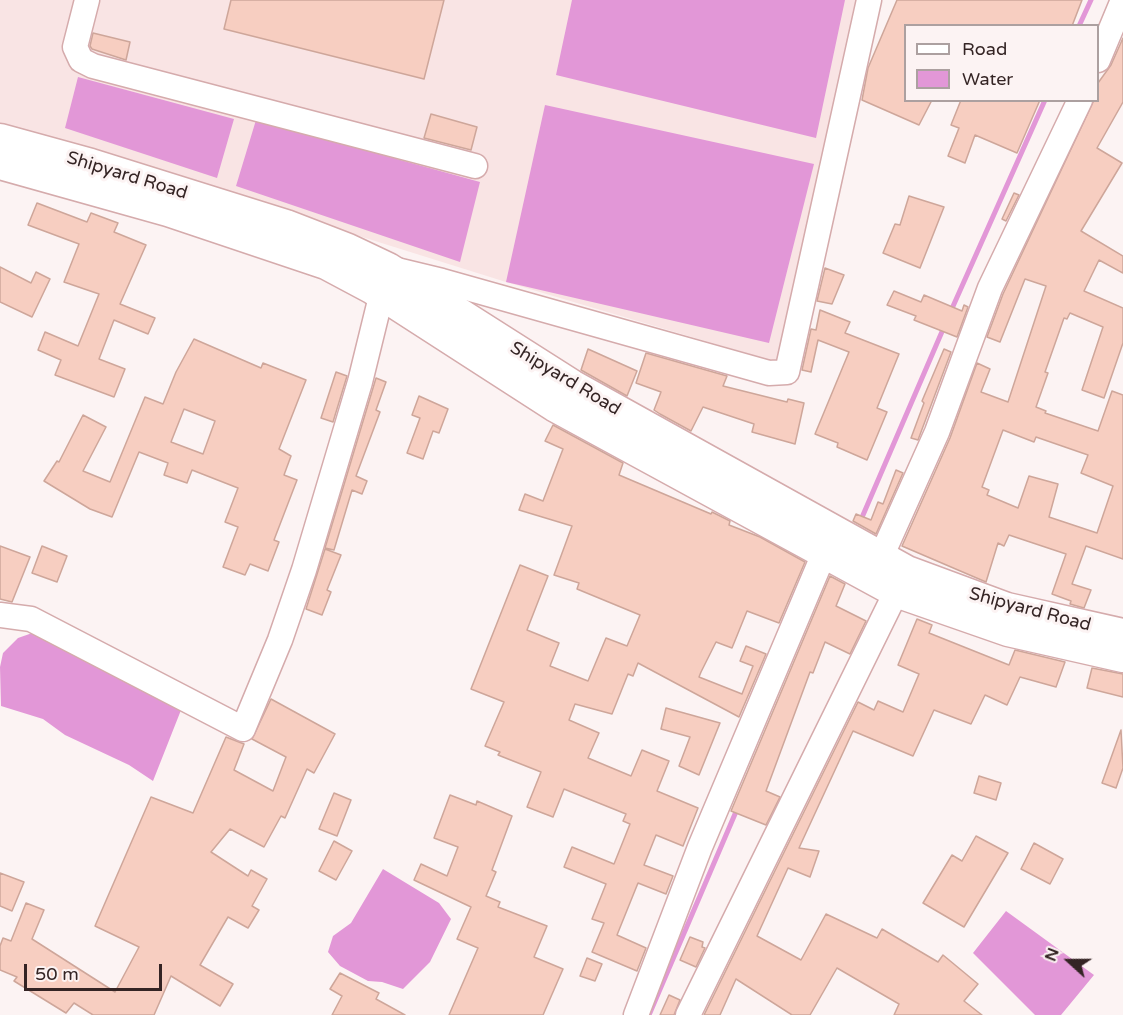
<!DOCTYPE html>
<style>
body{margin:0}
#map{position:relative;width:1123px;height:1015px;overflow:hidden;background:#fcf3f3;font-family:"Varela Round",sans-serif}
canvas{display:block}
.legend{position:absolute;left:904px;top:24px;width:195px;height:78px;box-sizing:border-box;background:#fcf3f3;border:2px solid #aca0a0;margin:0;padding:8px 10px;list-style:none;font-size:18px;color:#342424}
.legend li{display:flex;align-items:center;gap:12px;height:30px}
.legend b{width:30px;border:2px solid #aca0a0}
.north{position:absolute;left:1039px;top:931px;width:60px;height:60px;-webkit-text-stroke:4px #fcf3f3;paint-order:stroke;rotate:291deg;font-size:16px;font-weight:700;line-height:24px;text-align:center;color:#342424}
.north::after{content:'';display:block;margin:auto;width:21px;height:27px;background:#342424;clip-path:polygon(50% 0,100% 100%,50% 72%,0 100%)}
.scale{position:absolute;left:24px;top:964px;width:138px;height:27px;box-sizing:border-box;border:3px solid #342424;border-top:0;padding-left:8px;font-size:18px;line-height:21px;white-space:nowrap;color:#342424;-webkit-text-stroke:4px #fcf3f3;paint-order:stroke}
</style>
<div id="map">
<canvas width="1123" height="1015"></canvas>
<ul class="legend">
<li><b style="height:8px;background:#fff"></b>Road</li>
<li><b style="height:16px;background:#e297d7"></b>Water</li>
</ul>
<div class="north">N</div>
<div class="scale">50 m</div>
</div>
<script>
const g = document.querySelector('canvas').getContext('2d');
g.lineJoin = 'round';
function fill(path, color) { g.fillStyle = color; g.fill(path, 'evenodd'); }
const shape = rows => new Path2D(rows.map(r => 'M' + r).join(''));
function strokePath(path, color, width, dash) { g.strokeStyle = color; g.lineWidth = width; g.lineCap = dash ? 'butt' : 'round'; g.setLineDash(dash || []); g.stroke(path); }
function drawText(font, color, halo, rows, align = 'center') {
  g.font = font + ' "Varela Round",sans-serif'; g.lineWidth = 6; g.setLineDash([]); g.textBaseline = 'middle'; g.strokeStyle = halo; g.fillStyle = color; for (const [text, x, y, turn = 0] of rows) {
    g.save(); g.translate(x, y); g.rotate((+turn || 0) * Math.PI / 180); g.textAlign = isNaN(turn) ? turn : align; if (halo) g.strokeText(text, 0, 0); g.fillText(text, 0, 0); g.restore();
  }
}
const built = shape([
 [0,0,861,0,783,364,506,282,158,173,0,127]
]);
const water = shape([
 [572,0,845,0,816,138,556,75],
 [78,77,234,119,217,178,65,128],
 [545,105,814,164,769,343,506,282],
 [256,120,480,182,460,262,236,186],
 [38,631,183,705,153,781,129,765,65,735,43,719,1,706,0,667,3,653,18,638],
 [383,869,439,903,451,919,430,962,403,989,382,982,368,981,340,966,328,952,333,936,351,923],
 [1006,911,1094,975,1061,1015,1035,1015,973,953]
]);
const stream = shape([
 [1079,26,1091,0],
 [950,313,1045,100],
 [860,522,944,327],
 [649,1015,738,807]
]);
const building = shape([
 [231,0,444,0,424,79,224,29,231,0],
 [897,0,1082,0,1072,26,906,26,906,100,932,100,919,125,862,100,868,68,897,0],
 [93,33,130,42,126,60,92,49,90,46,93,33],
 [1123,38,1123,102,1097,148,1122,163,1081,231,1123,256,1123,273,1099,260,1084,291,1123,308,1123,343,1104,398,1082,390,1103,327,1070,313,1067,319,1064,318,1045,372,1048,373,1036,407,1046,411,1045,413,1098,431,1112,391,1123,395,1123,559,1086,546,1072,584,1091,590,1084,608,1070,604,1071,601,1052,594,1066,554,1009,535,1004,546,998,543,986,582,902,546,950,438,977,363,990,369,981,392,1008,402,1046,286,1025,279,1000,342,987,337,1003,294,1094,100,1098,100,1098,83,1111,65,1123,38],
 [1003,430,1034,442,1036,437,1088,455,1081,473,1113,486,1097,533,1049,517,1058,484,1029,476,1018,508,987,495,989,490,982,487,1003,430],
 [961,100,1040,100,1017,153,975,135,965,163,948,156,959,128,951,125,961,100],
 [431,114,477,127,471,150,424,138,431,114],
 [1014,193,1019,195,1006,221,1002,219,1014,193],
 [909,196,944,207,920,268,883,253,895,224,900,225,909,196],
 [37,203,87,222,91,213,118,223,114,232,146,245,120,304,155,318,148,334,114,320,99,359,125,369,114,397,55,375,61,360,38,350,45,332,78,346,99,294,64,282,79,244,28,225,37,203],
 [0,267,31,283,36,272,50,279,32,317,0,302,0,267],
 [825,268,844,275,832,304,817,301,825,268],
 [894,291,921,302,924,295,962,311,964,305,968,307,957,337,914,320,916,316,887,305,894,291],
 [820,310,850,322,845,333,899,354,877,408,887,412,867,460,837,447,838,443,815,434,849,352,818,340,811,372,802,370,811,329,816,330,820,310],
 [194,339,261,368,263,363,306,380,279,449,291,456,284,475,297,480,274,540,279,542,268,571,250,564,245,575,223,567,238,527,225,522,238,488,192,470,187,483,164,475,168,463,139,452,112,517,90,509,44,481,57,461,59,462,83,415,106,427,83,471,110,482,145,397,163,404,176,372,194,339],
 [184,409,215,421,203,454,171,442,184,409],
 [588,349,637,371,627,396,581,370,588,349],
 [944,349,951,352,918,440,911,438,924,403,922,401,944,349],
 [646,353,727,376,723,386,787,402,788,399,804,403,795,444,752,432,754,424,703,407,691,431,660,414,654,410,661,392,636,383,646,353],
 [336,372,347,376,333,422,321,418,336,372],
 [376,378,386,382,376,410,380,412,356,476,367,481,362,494,352,490,334,550,325,548,376,378],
 [419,396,448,409,439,433,433,431,423,459,407,453,420,418,412,415,419,396],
 [553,425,623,463,619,475,711,514,712,512,730,521,729,525,760,537,805,562,779,623,747,611,732,648,716,642,701,672,699,677,742,694,753,666,740,661,746,646,766,654,739,717,638,663,633,676,628,674,612,714,575,704,569,720,599,733,588,758,631,776,642,750,669,761,657,791,698,808,683,846,656,835,644,865,673,876,666,894,638,883,617,935,646,948,637,971,592,952,604,923,592,919,606,884,564,867,572,847,614,864,630,824,623,821,626,814,564,789,553,817,527,807,541,772,498,755,500,752,485,746,504,702,471,689,520,565,548,576,527,630,559,643,550,666,588,681,606,638,627,646,640,615,577,589,579,583,554,575,572,526,519,510,525,494,543,501,563,449,545,441,553,425],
 [896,470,903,473,876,534,853,521,856,514,871,520,878,502,883,504,896,470],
 [0,546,30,557,12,602,0,599,0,546],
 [42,546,67,556,57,582,32,573,42,546],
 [325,549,341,555,327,590,331,592,322,615,306,609,325,549],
 [830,576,845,584,836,606,866,621,850,654,825,642,813,673,810,672,766,791,780,797,766,825,731,811,830,576],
 [917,619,932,625,929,633,1009,665,1015,650,1065,662,1056,687,1020,677,1007,705,985,695,971,724,934,710,913,756,853,731,799,848,819,851,810,877,788,868,757,936,801,960,826,914,877,938,882,929,938,962,943,955,978,984,964,1001,982,1015,894,1015,899,1004,837,968,810,1015,792,1015,736,979,720,1015,704,1015,858,702,874,710,878,701,903,712,919,674,898,665,917,619],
 [1092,668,1123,674,1123,697,1087,688,1092,668],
 [271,699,335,734,314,773,307,769,285,818,281,816,264,847,230,829,211,852,248,876,251,870,267,879,252,906,259,910,248,928,228,917,200,965,233,984,220,1006,171,976,154,1015,93,1015,74,1003,66,1013,14,981,17,977,0,970,0,946,3,938,11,941,26,903,44,910,32,939,115,992,139,947,95,926,151,797,193,813,226,737,244,744,234,770,273,791,286,757,252,739,271,699],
 [666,708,720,723,699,775,679,766,690,737,661,729,666,708],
 [1121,730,1123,768,1116,788,1102,783,1121,730],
 [979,776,1001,783,996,800,974,793,979,776],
 [334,793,351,800,337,836,319,829,334,793],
 [450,795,476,805,477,801,512,816,492,870,496,872,486,896,500,902,498,907,547,926,534,957,563,969,543,1015,449,1015,478,948,457,939,471,907,414,880,421,864,447,876,458,847,434,838,450,795],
 [976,836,1008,853,964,927,923,903,952,855,962,861,976,836],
 [334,841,352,851,336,880,319,871,334,841],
 [1034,843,1063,859,1050,884,1021,869,1034,843],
 [0,873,24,882,12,911,0,906,0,873],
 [690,937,703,942,702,947,705,948,696,967,680,960,690,937],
 [587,958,602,964,595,981,580,976,587,958],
 [340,973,379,993,376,999,405,1015,332,1015,342,996,330,989,340,973],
 [669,995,680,1000,674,1015,660,1015,669,995]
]);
const minor = shape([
 [87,0,75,47,81,60,93,66,475,166],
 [1098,60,1123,0],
 [881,557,937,432,990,288,1080,100],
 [0,615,31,619,243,729,280,640,304,570,360,382,388,268,442,281,769,373,787,372,869,0],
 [636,1015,700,847,831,537],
 [688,1015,904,576]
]);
const major = shape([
 [0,139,91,164,286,225,348,249,388,268,572,385,907,571,1007,608,1123,634],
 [0,164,168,211,326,264,371,288,554,406,896,592,1008,631,1123,657]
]);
const streetNames = [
 ["Shipyard Road",127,176,17],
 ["Shipyard Road",565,379,31],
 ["Shipyard Road",1030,610,15]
];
fill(built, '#f9e4e4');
fill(water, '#e297d7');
strokePath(stream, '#e297d7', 5);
fill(building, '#f7cec1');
strokePath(building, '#cea69a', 1.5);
strokePath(minor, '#d5abac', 27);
strokePath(major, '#d5abac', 33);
strokePath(minor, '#fff', 24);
strokePath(major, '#fff', 30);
drawText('18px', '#342424', '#fcf3f3', streetNames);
</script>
